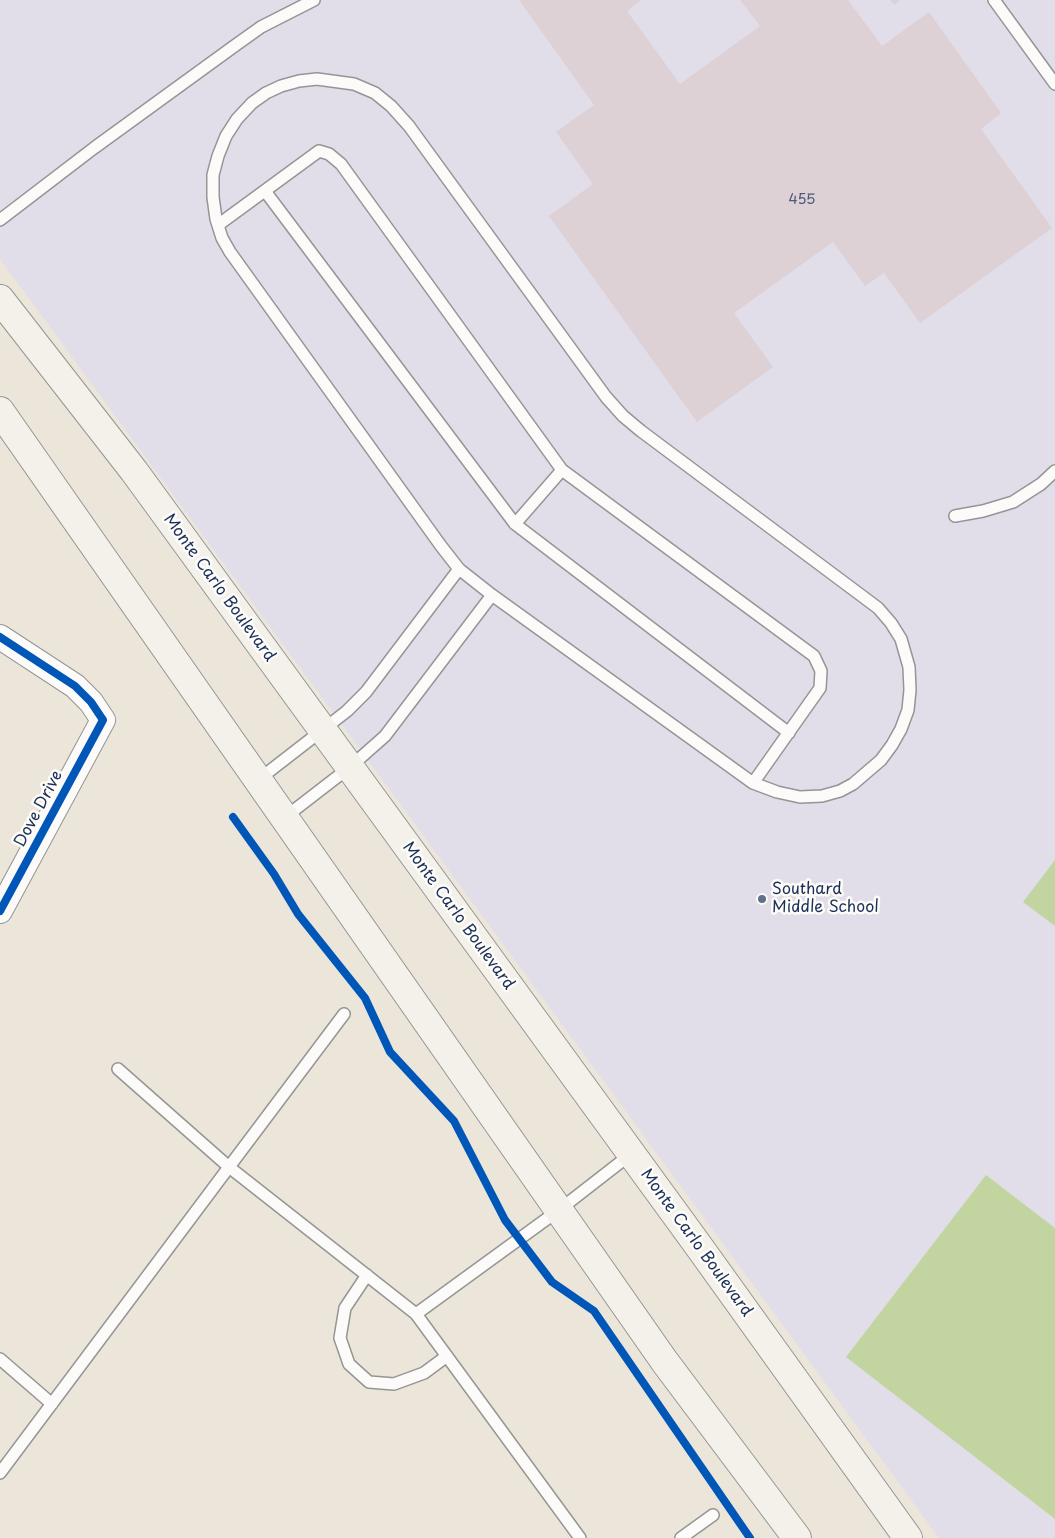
<!DOCTYPE html>
<style>
body{margin:0}
canvas{display:block;background:#ebe6d9}
</style>
<canvas width="1055" height="1538"></canvas>
<script>
const g = document.querySelector('canvas').getContext('2d');
g.lineJoin = 'round';
function fill(path, color) { g.fillStyle = color; g.fill(path, 'evenodd'); }
const shape = rows => new Path2D(rows.map(r => 'M' + r).join(''));
function strokePath(path, color, width, dash) { g.strokeStyle = color; g.lineWidth = width; g.lineCap = dash ? 'butt' : 'round'; g.setLineDash(dash || []); g.stroke(path); }
function drawText(font, color, halo, rows, align = 'center') {
  g.font = font + ' "Playpen Sans",sans-serif'; g.lineWidth = 5; g.setLineDash([]); g.textBaseline = 'middle'; g.strokeStyle = halo; g.fillStyle = color; for (const [text, x, y, turn = 0] of rows) {
    g.save(); g.translate(x, y); g.rotate((+turn || 0) * Math.PI / 180); g.textAlign = isNaN(turn) ? turn : align; if (halo) g.strokeText(text, 0, 0); g.fillText(text, 0, 0); g.restore();
  }
}
const built = shape([
 [0,0,1055,0,1055,1538,939,1538,0,259]
]);
const green = shape([
 [1055,860,1055,926,1023,902],
 [986,1175,1055,1228,1055,1519,846,1357]
]);
const building = shape([
 [519,0,641,0,627,11,680,84,760,26,740,0,848,0,882,46,929,12,1001,113,981,129,1052,228,920,323,884,273,865,286,833,242,734,313,773,367,697,422,549,216,593,184,556,132,594,105],
 [890,0,900,0,894,5]
]);
const service = shape([
 [994,0,1055,84],
 [317,79,354,84,375,93,391,106,409,126,606,397,623,416,641,431,862,596,878,608,891,623,901,639,909,667,910,690,908,710,901,729,892,745,881,760,853,784,840,791,822,796,800,797,777,792,753,783,492,595,459,569,441,546,230,252,222,238,216,219,213,197,213,175,218,156,226,136,237,119,252,103,266,93,281,86,299,81,317,79],
 [265,191,515,524,789,733],
 [0,220,94,148,233,47,261,27,314,0],
 [218,225,319,151,329,154,341,164,562,470,814,656,821,671,820,688,753,783],
 [955,516,983,511,1013,502,1041,484,1055,471],
 [515,524,562,470],
 [258,780,347,711,366,692,459,569],
 [284,818,350,767,385,736,492,595],
 [118,1069,229,1167,344,1014],
 [367,1275,345,1308,340,1338,349,1364,369,1382,394,1384,424,1373,447,1356],
 [416,1314,559,1210,631,1154],
 [0,1359,52,1404],
 [0,1473,229,1167,416,1314,580,1538],
 [681,1538,713,1515]
]);
const minor = shape([
 [0,637,75,686,91,702,103,720,0,911]
]);
const secondary = shape([
 [0,299,134,471,700,1248,908,1538],
 [0,411,665,1362,797,1538]
]);
const cycleway = shape([
 [0,637,75,686,91,702,103,720,0,911],
 [233,817,274,874,298,914,365,998,390,1052,454,1121,505,1220,552,1282,594,1311,750,1538]
]);
const markers = [
 [762,899,5,"#646f89"]
];
const numberNames = [
 ["455",802,200]
];
const streetNames = [
 ["Monte Carlo Boulevard",219,588,54],
 ["Dove Drive",39,809,-62],
 ["Monte Carlo Boulevard",458,916,54],
 ["Monte Carlo Boulevard",696,1243,54]
];
const poiNames = [
 ["Southard",772,890],
 ["Middle School",772,908]
];
fill(built, '#e1deea');
fill(green, '#c2d5a0');
fill(building, '#ddd1d5');
strokePath(service, '#949595', 14);
strokePath(minor, '#949595', 26);
strokePath(secondary, '#949595', 30);
strokePath(service, '#fcfbf9', 11);
strokePath(minor, '#fcfbf9', 24);
strokePath(secondary, '#f4f1eb', 28);
strokePath(cycleway, '#0057b8', 8);
for (const [x, y, r, color] of markers) { const dot = new Path2D(); dot.arc(x, y, r, 0, 2 * Math.PI); g.fillStyle = color; g.fill(dot); strokePath(dot, '#fdfcf7', 2); }
drawText('14px', '#4c587c', null, numberNames);
drawText('16px', '#1b2f5e', '#fdfcf7', streetNames);
drawText('16px', '#1b2f5e', '#fdfcf7', poiNames, 'left');
</script>
